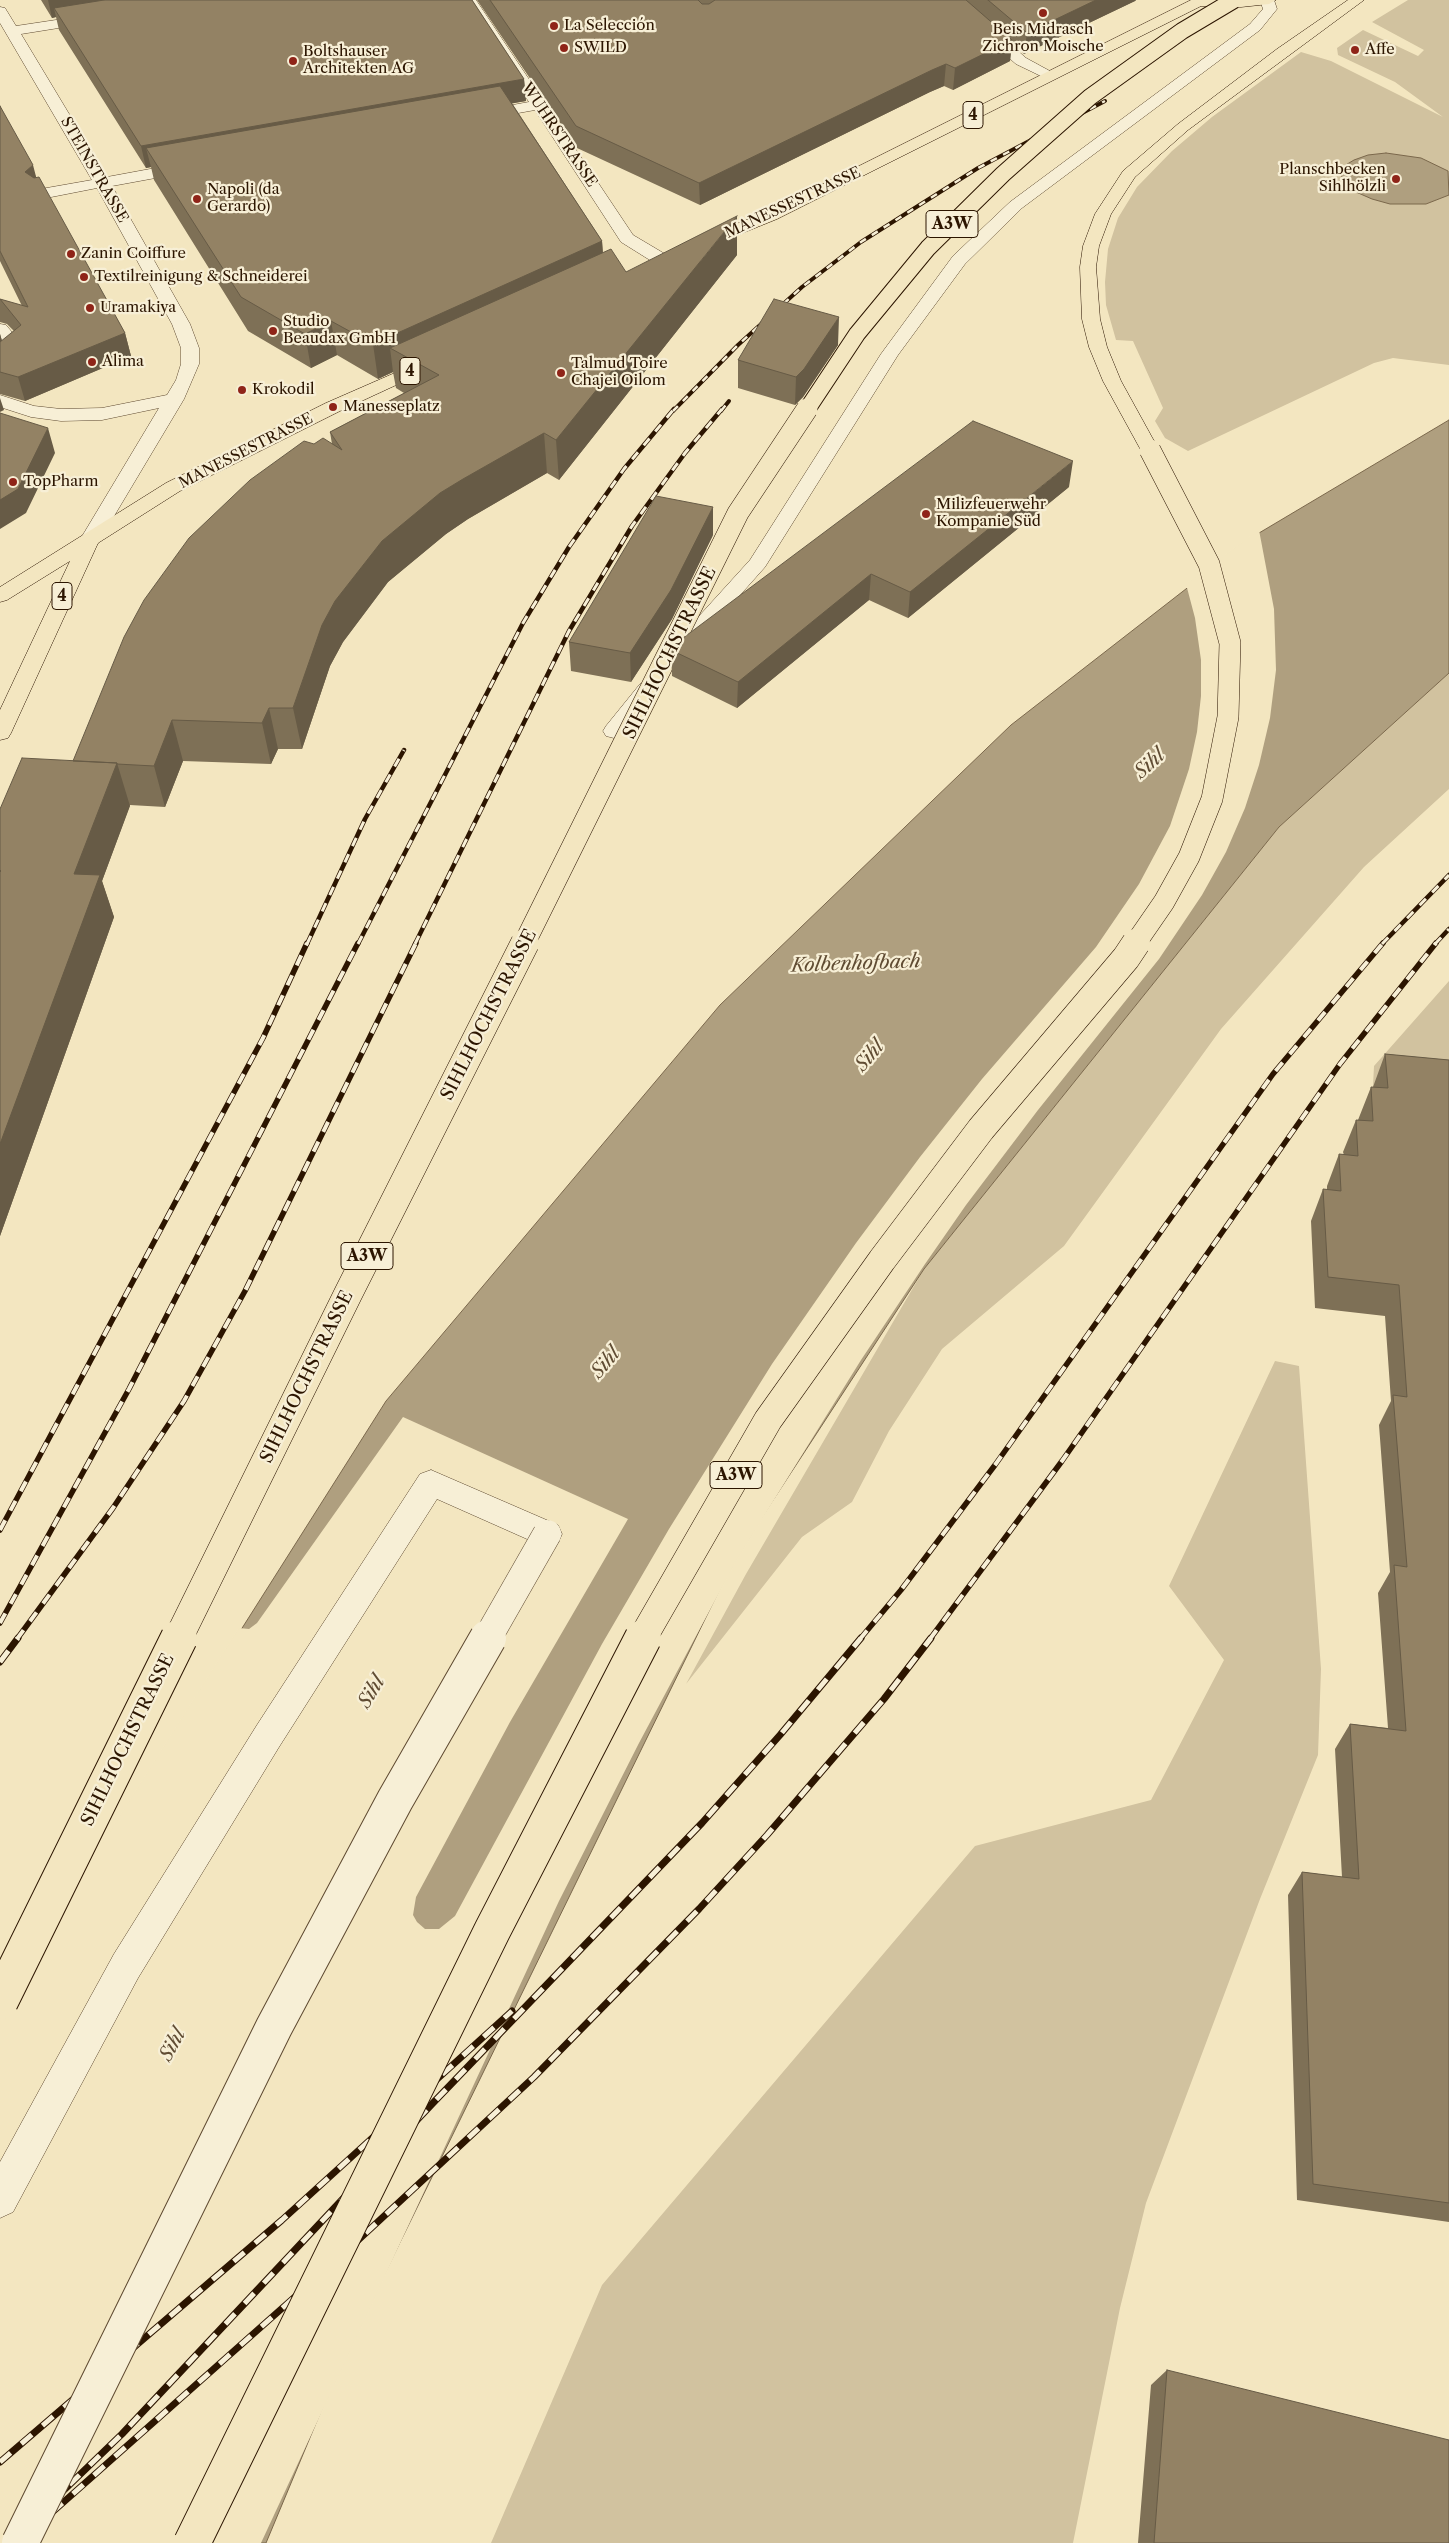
<!DOCTYPE html>
<meta charset="utf-8">
<style>
body{margin:0}
canvas{display:block;background:#f3e6c0}
</style>
<canvas width="1449" height="2543"></canvas>
<script>
const g = document.querySelector('canvas').getContext('2d');
g.lineJoin = 'round';
function fill(path, color) { g.fillStyle = color; g.fill(path, 'evenodd'); }
const shape = rows => new Path2D(rows.map(r => 'M' + r).join(''));
function strokePath(path, color, width, dash) { g.strokeStyle = color; g.lineWidth = width; g.lineCap = dash ? 'butt' : 'round'; g.setLineDash(dash || []); g.stroke(path); }
function drawText(font, color, halo, rows, align = 'center') {
  g.font = font + ' "Libre Caslon Text",serif'; g.lineWidth = 4.5; g.setLineDash([]); g.textBaseline = 'middle'; g.strokeStyle = halo; g.fillStyle = color; for (const [text, x, y, turn = 0] of rows) {
    g.save(); g.translate(x, y); g.rotate((+turn || 0) * Math.PI / 180); g.textAlign = isNaN(turn) ? turn : align; if (halo) g.strokeText(text, 0, 0); g.fillText(text, 0, 0); g.restore();
  }
}
const green = shape([
 [1408,0,1449,0,1449,365,1393,358,1374,363,1188,451,1165,438,1155,421,1163,408,1133,341,1116,340,1106,305,1105,282,1108,249,1118,218,1137,187,1172,151,1212,117,1301,52,1331,61,1443,117,1395,82,1338,55,1337,48,1363,30,1418,56,1424,50,1372,22],
 [1449,673,1449,789,1364,867,1221,1029,1064,1246,942,1349,889,1431,852,1502,802,1537,686,1684,746,1574,924,1269,1279,827],
 [1449,981,1449,1094,1373,1086,1374,1066],
 [1275,1361,1299,1366,1321,1669,1318,1755,1260,1899,1146,2203,1120,2308,1073,2543,491,2543,602,2285,975,1846,1151,1800,1224,1660,1169,1586]
]);
const water = shape([
 [1386,153,1421,158,1448,171,1449,195,1426,204,1390,204,1372,199,1356,192,1346,184,1341,175,1344,166,1354,160,1368,155,1386,153],
 [1449,420,1449,673,1279,827,924,1269,734,1560,342,2361,266,2543,0,2543,0,2010,386,1401,720,1005,1011,725,1254,536,1449,420]
]);
const pier = shape([
 [1259,530,1274,609,1276,670,1270,718,1259,765,1245,808,1226,852,1202,895,1159,959,1038,1110,966,1205,925,1264,861,1360,736,1561,639,1743,559,1901,261,2543,0,2543,0,2005,239,1628,249,1629,257,1623,403,1417,628,1519,510,1722,416,1897,413,1915,417,1922,425,1929,439,1929,455,1916,602,1644,669,1529,772,1364,856,1243,920,1157,982,1079,1096,947,1139,884,1170,826,1189,769,1197,732,1201,696,1201,660,1195,618,1186,584]
]);
const minor = shape([
 [462,0,476,0,633,235,665,254,667,258,665,262,653,262,621,242,535,110,479,120,474,118,471,115,474,112,529,102,462,0],
 [943,0,959,0,1026,58,1059,76,1052,80,1047,79,1016,64,943,0],
 [1260,0,1274,0,1277,9,1260,30,1022,208,965,264,898,355,765,567,685,657,678,658,671,657,667,652,671,647,750,560,881,354,953,256,1010,202,1250,24,1263,9,1260,0],
 [0,7,5,8,16,26,96,14,103,18,96,22,21,34,107,177,188,162,196,167,188,172,112,186,190,324,199,348,199,364,184,399,98,543,95,547,88,549,81,547,78,543,159,408,102,420,61,421,31,417,0,407,0,395,34,406,61,409,102,408,167,395,176,380,181,364,181,348,172,324,97,188,41,199,33,194,41,189,92,180,0,23,0,7],
 [0,324,6,325,26,349,6,365,0,366,0,353,7,348,0,340,0,324],
 [648,682,656,684,659,689,656,694,622,736,614,738,606,736,603,731,606,726,640,684,648,682],
 [431,1470,558,1525,562,1534,558,1543,547,1547,536,1543,437,1499,279,1747,138,1978,13,2212,0,2218,0,2162,114,1954,257,1725,420,1474,431,1470]
]);
const major = shape([
 [1191,0,1276,0,1269,4,1241,7,1201,6,777,219,708,247,702,248,696,247,694,243,696,239,765,213,1191,0],
 [429,358,435,359,438,363,435,367,340,411,180,491,98,543,11,733,8,738,0,740,0,710,70,561,7,600,0,602,0,587,166,483,326,403,429,358]
]);
const highway = shape([
 [1348,0,1364,0,1188,130,1135,177,1111,214,1099,246,1096,267,1100,319,1107,347,1121,381,1159,450,1157,454,1143,454,1103,381,1089,347,1082,319,1080,267,1083,246,1095,214,1123,171,1178,124,1277,49,1348,0]
]);
const railFar3 = shape([
 [673,411,738,345,802,287,861,242,978,168,1105,101],
 [721,411,729,401]
]);
const railFar2 = shape([
 [307,944,365,819,404,750],
 [358,944,523,623,569,547,624,469,674,409],
 [415,944,569,631,632,526,685,453,722,409],
 [1382,944,1449,875],
 [1435,944,1449,929]
]);
const railFar1 = shape([
 [0,1530,263,1038,307,943],
 [0,1623,129,1389,358,943],
 [17,1639,113,1508,184,1401,245,1291,416,943],
 [860,1639,901,1590,995,1465,1273,1074,1383,943],
 [930,1639,1062,1461,1340,1064,1436,943]
]);
const rail = shape([
 [0,1662,18,1638],
 [0,2462,282,2220,512,2011],
 [31,2531,341,2256,534,2077,699,1909,767,1835,884,1699,931,1638],
 [9,2543,122,2434,432,2104,702,1823,780,1735,861,1638]
]);
const minorBridgeFar1 = shape([
 [487,1639,547,1534]
]);
const minorBridge = shape([
 [20,2543,274,2027,395,1800,488,1638]
]);
const highwayBridgeFar3 = shape([
 [806,411,857,334,928,248,1003,174,1090,97,1182,31,1234,0]
]);
const highwayBridgeFar2 = shape([
 [524,944,738,513,807,409],
 [1135,944,1164,902,1189,857,1212,799,1228,717,1230,643,1209,564,1150,450]
]);
const highwayBridgeFar1 = shape([
 [178,1639,348,1294,525,943],
 [642,1639,768,1420,882,1260,981,1129,1126,958,1136,943]
]);
const highwayBridge = shape([
 [0,2001,179,1638],
 [192,2543,492,1931,643,1638]
]);
const wall = shape([
 [41,0,472,0,524,79,526,101,512,103,602,241,603,253,626,272,737,255,559,480,547,473,468,519,446,534,388,582,343,642,330,666,302,749,278,749,271,764,183,761,165,807,130,805,102,881,114,917,0,1236,0,809,73,761,314,444,332,444,330,432,404,393,396,388,393,372,378,379,337,355,311,368,248,331,154,180,151,167,146,168,59,30,56,17,52,18],
 [477,0,1136,0,1135,1,1024,54,1012,43,1010,61,953,90,944,86,930,92,700,205,577,148],
 [0,106,36,177,125,333,131,356,25,401,0,394,0,334,2,341,14,331,7,324,0,322,0,299,22,306,0,261],
 [838,345,803,397,795,405,738,388,738,360],
 [1069,487,908,618,869,600,737,708,672,676,671,650],
 [713,535,672,619,631,682,571,671,569,642],
 [1385,1054,1449,1060,1449,2222,1297,2200,1288,1895,1302,1872,1342,1877,1335,1749,1350,1724,1388,1728,1378,1593,1390,1572,1379,1425,1391,1401,1385,1316,1315,1308,1311,1221,1323,1189,1327,1190,1327,1186,1339,1154,1344,1155,1343,1152,1356,1120,1358,1120,1371,1087,1373,1087],
 [1167,2370,1449,2543,1138,2543,1151,2385]
]);
const shadedWall = shape([
 [48,0,163,0,54,8,56,17,52,18],
 [1096,0,1136,0,1135,1,1024,54,1027,33],
 [1012,40,1010,61,953,90,955,68],
 [946,64,944,86,930,92,700,205,699,183,932,70],
 [524,79,526,101,158,166,146,148,151,167,146,168,141,146],
 [33,165,39,188,25,172],
 [737,216,737,255,559,480,556,440],
 [602,241,604,274,390,348,393,372,378,379,373,344],
 [839,317,838,345,803,397,795,405,796,377],
 [331,321,337,355,311,368,305,334],
 [125,333,131,356,25,401,18,377],
 [0,334,4,348,0,351],
 [0,398,4,410,0,412],
 [48,428,55,453,26,513,0,529,0,500],
 [544,433,547,473,468,519,446,534,388,582,343,642,330,666,302,749,293,708,322,625,335,601,382,541,440,493,463,479],
 [1073,461,1069,487,908,618,910,592],
 [713,507,713,535,672,619,631,682,630,653],
 [871,574,869,600,737,708,738,682],
 [269,708,278,749,271,764,262,723],
 [172,720,183,761,165,807,154,766],
 [117,763,130,806,102,881,114,917,0,1236,0,1144,74,874]
]);
const building = shape([
 [104,0,472,0,524,79,141,146,54,8,104,0],
 [490,0,698,0,702,4,709,4,715,0,966,0,1012,40,955,68,946,64,932,70,699,183,576,126,490,0],
 [988,0,1096,0,1027,33,988,0],
 [500,86,602,241,373,344,331,321,305,334,241,297,146,148,500,86],
 [0,106,33,165,25,172,34,178,39,177,125,333,18,377,0,372,0,342,21,325,0,299,28,307,0,251,0,106],
 [737,216,556,440,544,433,463,479,440,493,382,541,335,601,322,625,293,708,269,708,262,723,172,720,154,766,117,764,117,763,73,761,124,637,144,600,189,538,250,480,304,441,314,444,323,438,342,450,330,432,439,375,390,348,611,249,626,272,737,216],
 [774,299,839,317,804,369,796,377,738,360,774,299],
 [0,413,48,428,18,489,0,500,0,413],
 [973,421,1073,461,910,592,871,574,738,682,671,650,679,641,973,421],
 [656,496,713,507,671,590,630,653,569,642,656,496],
 [22,758,117,763,74,874,100,875,0,1144,0,872,1,871,0,870,0,809,22,758],
 [1385,1054,1449,1060,1449,2203,1313,2184,1302,1872,1359,1879,1350,1724,1406,1731,1394,1565,1407,1567,1393,1395,1407,1397,1399,1285,1328,1277,1323,1189,1341,1191,1339,1154,1358,1156,1356,1120,1373,1121,1371,1087,1388,1088,1385,1054],
 [1167,2370,1449,2440,1449,2543,1154,2543,1167,2370]
]);
const markers = [
 [1043,13,5,"#8f2418"],
 [554,26,5,"#8f2418"],
 [564,48,5,"#8f2418"],
 [1355,50,5,"#8f2418"],
 [293,61,5,"#8f2418"],
 [1396,179,5,"#8f2418"],
 [197,199,5,"#8f2418"],
 [71,254,5,"#8f2418"],
 [84,277,5,"#8f2418"],
 [90,308,5,"#8f2418"],
 [273,331,5,"#8f2418"],
 [92,362,5,"#8f2418"],
 [561,373,5,"#8f2418"],
 [242,390,5,"#8f2418"],
 [333,407,5,"#8f2418"],
 [13,482,5,"#8f2418"],
 [926,514,5,"#8f2418"]
];
const farPoinames = [
 ["La Selección",564,26],
 ["Beis Midrasch",1043,30,"center"],
 ["Zichron Moische",1043,47,"center"],
 ["SWILD",574,48],
 ["Affe",1365,50],
 ["Boltshauser",303,52],
 ["Architekten AG",303,69],
 ["Planschbecken",1386,170,"right"],
 ["Sihlhölzli",1386,187,"right"],
 ["Napoli (da",207,190],
 ["Gerardo)",207,207],
 ["Zanin Coiffure",81,254],
 ["Textilreinigung & Schneiderei",94,277],
 ["Uramakiya",100,308],
 ["Studio",283,322],
 ["Beaudax GmbH",283,339],
 ["Alima",102,362],
 ["Talmud Toire",571,364],
 ["Chajei Oilom",571,381],
 ["Krokodil",252,390],
 ["Manesseplatz",343,407],
 ["TopPharm",23,482],
 ["Milizfeuerwehr",936,505],
 ["Kompanie Süd",936,522]
];
const farStreetnames = [
 ["WUHRSTRASSE",559,135,56],
 ["STEINSTRASSE",94,170,60],
 ["MANESSESTRASSE",793,203,-25],
 ["MANESSESTRASSE",246,451,-27]
];
const shields = [
 [973,115,20],
 [952,224,52],
 [410,371,20],
 [62,596,20],
 [367,1256,52],
 [736,1475,52]
];
const shieldNames = [
 ["4",973,115],
 ["A3W",952,224],
 ["4",410,371],
 ["4",62,596],
 ["A3W",367,1256],
 ["A3W",736,1475]
];
const streetNames = [
 ["SIHLHOCHSTRASSE",670,653,-64],
 ["SIHLHOCHSTRASSE",489,1015,-63],
 ["SIHLHOCHSTRASSE",307,1377,-64],
 ["SIHLHOCHSTRASSE",128,1740,-64]
];
const waterNames = [
 ["Sihl",1150,764,-42],
 ["Kolbenhofbach",856,964,-2],
 ["Sihl",870,1056,-49],
 ["Sihl",606,1363,-49],
 ["Sihl",372,1692,-59],
 ["Sihl",173,2045,-61]
];
fill(green, '#d1c29f');
fill(water, '#af9f7f');
strokePath(water, '#7b684c', 1);
fill(pier, '#f3e6c0');
strokePath(minor, '#5e4930', 1);
strokePath(major, '#2c1500', 1);
strokePath(highway, '#2c1500', 1);
fill(minor, '#f7efd6');
fill(major, '#f3e6c0');
fill(highway, '#f3e6c0');
strokePath(railFar3, '#2c1500', 4);
strokePath(railFar2, '#2c1500', 4.5);
strokePath(railFar1, '#2c1500', 5.5);
strokePath(rail, '#2c1500', 7);
strokePath(railFar3, '#f7efd6', 2.5, [7]);
strokePath(railFar2, '#f7efd6', 3, [9]);
strokePath(railFar1, '#f7efd6', 4, [11]);
strokePath(rail, '#f7efd6', 5, [14]);
strokePath(minorBridgeFar1, '#5e4930', 29, []);
strokePath(minorBridge, '#5e4930', 38, []);
strokePath(highwayBridgeFar3, '#2c1500', 18, []);
strokePath(highwayBridgeFar2, '#2c1500', 22, []);
strokePath(highwayBridgeFar1, '#2c1500', 29, []);
strokePath(highwayBridge, '#2c1500', 38, []);
strokePath(minorBridgeFar1, '#f7efd6', 28);
strokePath(minorBridge, '#f7efd6', 36);
strokePath(highwayBridgeFar3, '#f3e6c0', 16);
strokePath(highwayBridgeFar2, '#f3e6c0', 21);
strokePath(highwayBridgeFar1, '#f3e6c0', 28);
strokePath(highwayBridge, '#f3e6c0', 36);
fill(wall, '#7e7056');
fill(shadedWall, '#675b46');
fill(building, '#938264');
strokePath(building, '#675b46', 1);
for (const [x, y, r, color] of markers) { const dot = new Path2D(); dot.arc(x, y, r, 0, 2 * Math.PI); g.fillStyle = color; g.fill(dot); strokePath(dot, '#f7efd6', 2); }
drawText('15px', '#2c1500', '#f7efd6', farPoinames, 'left');
drawText('15px', '#2c1500', '#f7efd6', farStreetnames);
for (const [x, y, w] of shields) { const box = new Path2D(); box.roundRect(x - w / 2, y - 13.5, w, 27, 4); g.fillStyle = '#f7efd6'; g.fill(box); strokePath(box, '#2c1500', 1); }
drawText('bold 16px', '#2c1500', null, shieldNames);
drawText('18px', '#2c1500', '#f7efd6', streetNames);
drawText('italic 19px', '#604c33', '#f7efd6', waterNames);
</script>
